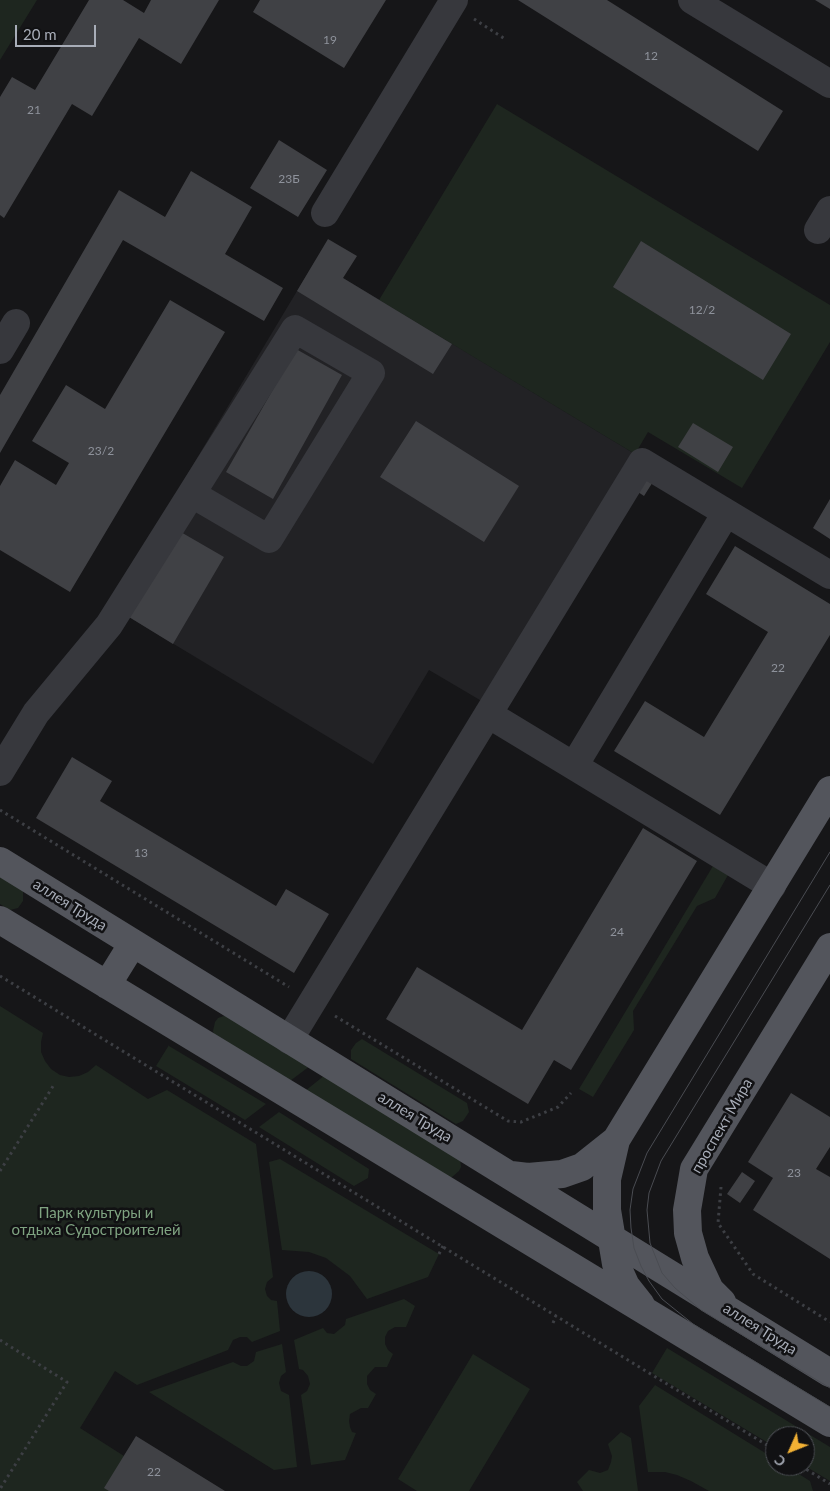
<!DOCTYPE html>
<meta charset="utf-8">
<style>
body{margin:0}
#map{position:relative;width:830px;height:1491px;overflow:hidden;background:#161618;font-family:Lato,sans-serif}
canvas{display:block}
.north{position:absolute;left:765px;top:1426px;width:50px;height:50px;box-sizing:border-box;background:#111113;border:1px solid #4d4f55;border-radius:50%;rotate:226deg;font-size:14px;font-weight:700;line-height:20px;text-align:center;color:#a8adb8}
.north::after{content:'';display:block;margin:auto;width:18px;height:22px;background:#f2b134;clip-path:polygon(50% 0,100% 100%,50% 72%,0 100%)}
.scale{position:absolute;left:15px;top:25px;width:81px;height:22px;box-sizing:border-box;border:2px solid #a8adb8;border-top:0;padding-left:6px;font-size:15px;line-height:18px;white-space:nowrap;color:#a8adb8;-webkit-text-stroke:4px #111113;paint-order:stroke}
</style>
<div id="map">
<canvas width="830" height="1491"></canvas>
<div class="north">С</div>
<div class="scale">20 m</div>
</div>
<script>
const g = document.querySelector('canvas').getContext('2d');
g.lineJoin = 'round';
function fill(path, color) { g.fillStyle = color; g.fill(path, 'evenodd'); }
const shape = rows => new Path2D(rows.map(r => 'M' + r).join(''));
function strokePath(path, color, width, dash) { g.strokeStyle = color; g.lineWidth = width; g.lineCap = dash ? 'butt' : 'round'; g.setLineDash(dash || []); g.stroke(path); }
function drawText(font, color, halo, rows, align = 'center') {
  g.font = font + ' Lato,sans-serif'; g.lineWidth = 5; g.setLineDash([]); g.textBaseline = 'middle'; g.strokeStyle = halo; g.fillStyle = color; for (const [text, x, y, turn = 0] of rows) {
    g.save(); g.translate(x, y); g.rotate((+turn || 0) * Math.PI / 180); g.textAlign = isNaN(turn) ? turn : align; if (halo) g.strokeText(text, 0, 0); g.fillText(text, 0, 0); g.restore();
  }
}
const built = shape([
 [315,261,635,454,485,703,429,670,373,764,109,605]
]);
const green = shape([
 [0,0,37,0,0,60],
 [497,104,830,305,830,342,742,488,648,432,635,454,379,300],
 [713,866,728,875,715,898,697,906,633,1011,634,1030,593,1097,579,1089],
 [0,875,23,889,23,901,18,908,10,910,0,904],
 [0,1006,43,1033,41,1042,41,1052,45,1061,51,1069,60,1075,69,1077,79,1076,88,1072,96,1065,148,1099,167,1090,256,1144,273,1277,267,1282,265,1289,267,1296,271,1300,277,1301,280,1331,252,1342,247,1337,240,1337,233,1340,228,1350,137,1385,115,1371,80,1428,124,1456,109,1491,0,1491],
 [227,1015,310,1066,290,1081,214,1036,213,1031,215,1022,218,1018],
 [362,1039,467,1103,469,1112,463,1121,456,1124,351,1059,351,1050,356,1043],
 [169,1045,169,1046,266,1104,245,1120,156,1066],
 [325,1075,460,1157,461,1167,459,1171,452,1177,447,1178,305,1091],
 [279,1112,369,1169,368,1178,354,1186,259,1127],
 [280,1159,439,1254,428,1277,367,1299,350,1276,326,1258,309,1252,282,1250,269,1162],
 [404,1299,415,1306,406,1327,395,1327,388,1331,385,1337,385,1344,388,1350,393,1354,387,1367,375,1367,367,1376,367,1384,370,1390,376,1394,368,1408,361,1408,350,1414,349,1421,350,1427,352,1432,356,1433,345,1460,311,1465,301,1395,307,1391,310,1384,308,1376,303,1370,299,1369,294,1340,323,1328,327,1333,334,1334,345,1325,346,1319],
 [282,1344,286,1372,281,1376,279,1383,281,1391,289,1395,297,1467,274,1470,149,1392,233,1362,241,1366,247,1366,254,1361,256,1352],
 [667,1348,830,1447,830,1481,805,1466,805,1436,775,1436,775,1447,652,1373],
 [473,1354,530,1389,469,1491,417,1491,398,1479],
 [655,1385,775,1459,775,1466,786,1466,810,1481,813,1491,709,1491,691,1481,677,1475,665,1472,648,1472,639,1406],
 [621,1432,631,1438,638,1491,583,1491,577,1482,589,1470,600,1473,608,1470,611,1462,612,1456,608,1444]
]);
const water = shape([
 '286 1294a23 23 0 1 1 46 0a23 23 0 1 1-46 0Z'
]);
const building = shape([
 [89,0,123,0,144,13,151,0,219,0,181,64,139,38,92,116,72,104,4,218,0,215,0,97,12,77,35,90],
 [260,0,386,0,344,68,253,12],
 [518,0,607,0,783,111,758,151],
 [815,0,830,0,830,9],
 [279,140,327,170,298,217,250,188],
 [191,171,252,207,225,254,283,288,264,321,123,240,0,453,0,395,119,190,165,217],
 [328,239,357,256,343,278,452,344,433,374,297,291],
 [641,241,791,334,763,380,613,287],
 [170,300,225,332,70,592,0,550,0,486,15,460,56,485,69,463,32,441,66,385,105,409],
 [296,349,342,375,273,499,226,472],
 [416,421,519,486,484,542,380,477],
 [693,423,733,447,718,472,678,447],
 [644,470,656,477,644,496,632,488],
 [830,499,830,539,813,528],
 [179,531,224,557,173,644,129,617],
 [735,546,830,604,830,635,720,815,614,751,645,701,704,737,768,632,706,594],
 [72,757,112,781,100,801,276,906,286,889,329,914,294,973,36,818],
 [643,828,697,861,571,1070,554,1060,528,1104,386,1019,417,967,522,1030],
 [791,1093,830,1117,830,1147,816,1169,830,1177,830,1259,753,1210,773,1178,748,1162],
 [742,1172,755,1181,740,1203,727,1194],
 [136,1436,225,1491,109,1491,104,1488]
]);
const path = shape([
 [474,19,505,39],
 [0,810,289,987],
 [0,976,775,1450],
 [335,1016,508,1121,521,1122,558,1107,571,1093],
 [0,1171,55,1083],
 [721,1187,718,1223,753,1274,830,1322],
 [439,1254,443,1246],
 [553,1323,556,1316],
 [0,1340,67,1382,0,1489],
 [801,1466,830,1484]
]);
const minor = shape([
 [692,0,830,84],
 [325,213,454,0],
 [818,230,830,210],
 [0,350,16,323],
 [488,714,772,886],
 [574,766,726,513],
 [0,772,36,713,109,625,295,329,371,373,269,539,192,494],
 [289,1040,642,462,830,575]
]);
const major = shape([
 [0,861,830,1373],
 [0,920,830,1423],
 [107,985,133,943],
 [511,1175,528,1177,562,1174,582,1167,616,1140],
 [722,1302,710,1290,695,1258,688,1233,687,1210,694,1169,830,947],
 [641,1305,626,1286,616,1264,607,1210,607,1179,616,1140,830,790]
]);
const tram = shape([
 [830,852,647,1153,633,1189,630,1210,631,1228,634,1248,641,1266,649,1281,662,1299,693,1324,830,1407],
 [830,885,661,1161,649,1193,647,1210,650,1243,662,1273,675,1288,701,1310,830,1388]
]);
const numberNames = [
 ["19",330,40],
 ["12",651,56],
 ["21",34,110],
 ["23Б",289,179],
 ["12/2",702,310],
 ["23/2",101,451],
 ["22",778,668],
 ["13",141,853],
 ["24",617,932],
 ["23",794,1173],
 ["22",154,1472]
];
const streetNames = [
 ["аллея Труда",70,905,32],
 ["аллея Труда",415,1117,31],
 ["проспект Мира",722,1126,-60],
 ["аллея Труда",760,1329,32]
];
const parkNames = [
 ["Парк культуры и",96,1213],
 ["отдыха Судостроителей",96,1230]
];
fill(built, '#222225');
fill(green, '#1e261f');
fill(water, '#2c353c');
fill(building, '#404145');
strokePath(path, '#3d3f44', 3, [2.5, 4]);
strokePath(minor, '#37383d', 28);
strokePath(major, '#53555c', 28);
strokePath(tram, '#4a4c52', 1);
drawText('12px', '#8e929b', null, numberNames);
drawText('15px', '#a8adb8', '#111113', streetNames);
drawText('15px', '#7fa381', '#111113', parkNames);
</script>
